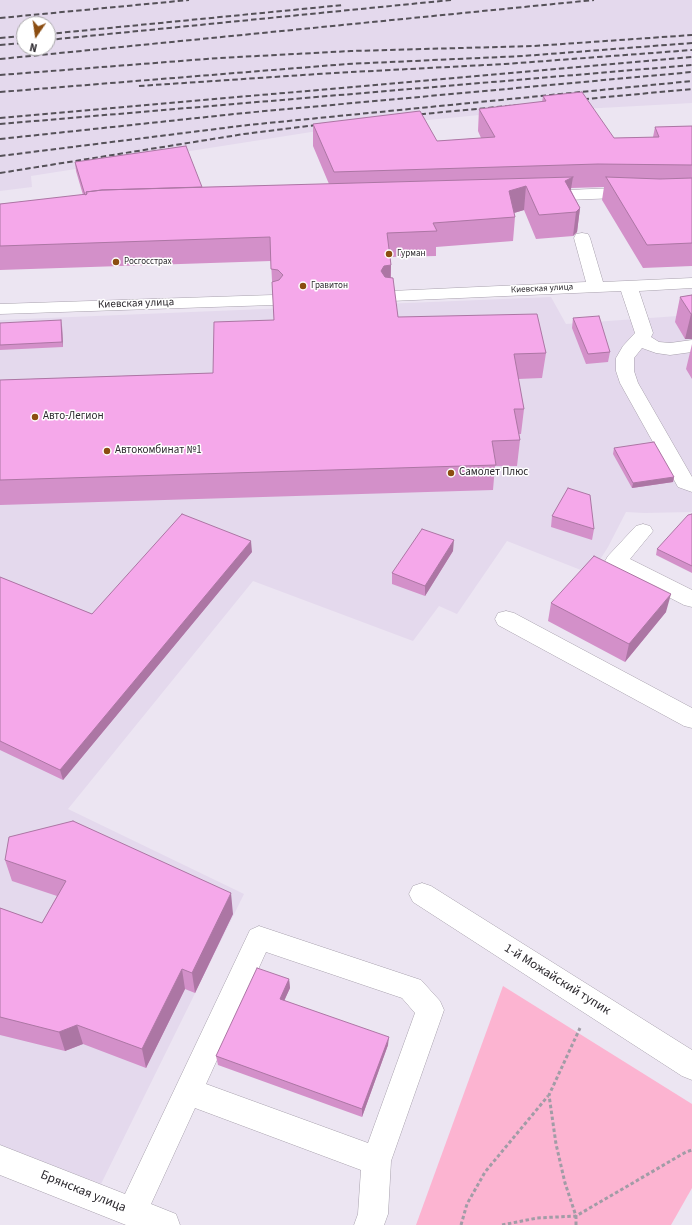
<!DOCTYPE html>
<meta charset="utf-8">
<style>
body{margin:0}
#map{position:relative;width:692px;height:1225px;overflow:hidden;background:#ece5f2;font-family:"Source Sans 3",sans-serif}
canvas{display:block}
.north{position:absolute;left:16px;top:16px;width:40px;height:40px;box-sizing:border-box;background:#fff;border:1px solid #aaa9ab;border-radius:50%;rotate:193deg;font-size:11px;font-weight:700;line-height:16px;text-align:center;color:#2b282d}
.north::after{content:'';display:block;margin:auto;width:14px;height:18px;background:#8b4d11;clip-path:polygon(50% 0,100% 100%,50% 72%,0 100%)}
</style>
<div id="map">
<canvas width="692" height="1225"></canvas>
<div class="north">N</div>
</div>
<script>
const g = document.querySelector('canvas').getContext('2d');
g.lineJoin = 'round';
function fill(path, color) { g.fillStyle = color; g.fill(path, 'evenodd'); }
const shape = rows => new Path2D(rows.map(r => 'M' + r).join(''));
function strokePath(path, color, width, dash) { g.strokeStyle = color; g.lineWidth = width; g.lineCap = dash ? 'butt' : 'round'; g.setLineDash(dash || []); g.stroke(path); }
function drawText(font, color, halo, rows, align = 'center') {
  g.font = font + ' "Source Sans 3",sans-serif'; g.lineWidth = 3; g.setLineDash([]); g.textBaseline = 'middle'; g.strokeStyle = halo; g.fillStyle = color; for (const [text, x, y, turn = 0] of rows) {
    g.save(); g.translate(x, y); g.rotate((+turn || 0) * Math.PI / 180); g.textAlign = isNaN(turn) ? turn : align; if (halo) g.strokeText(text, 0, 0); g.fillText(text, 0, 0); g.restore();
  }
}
const built = shape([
 [0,0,692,0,692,103,490,114,324,130,31,176,32,187,0,191],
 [24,24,48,24,48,48,24,48],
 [551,297,566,324,692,315,692,512,644,513,626,512,608,547,591,574,507,541,457,614,439,606,413,641,253,581,68,809,244,894,101,1184,0,1145,0,320]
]);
const green = shape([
 [503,986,692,1104,692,1188,671,1225,416,1225]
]);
const path = shape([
 [461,1225,467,1204,485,1172,548,1096],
 [502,1225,537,1218,576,1216,686,1152,692,1150],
 [576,1225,576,1216,565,1183,556,1144,549,1095,580,1028]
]);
const minor = shape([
 [616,188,656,190,692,189,692,199,656,200,616,198,543,201,537,199,535,196,537,193,543,191,616,188],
 [582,233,588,234,590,238,603,282,692,278,692,288,639,291,653,333,651,337,659,342,670,343,692,340,692,352,670,355,656,353,642,348,634,358,634,371,638,383,692,477,692,492,678,487,620,383,616,371,616,358,623,346,635,333,621,291,391,301,385,300,382,296,385,292,391,291,586,282,574,238,576,234,582,233],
 [273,295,279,296,282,300,279,304,273,305,0,314,0,304,273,295],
 [643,524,650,526,653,531,630,559,692,590,692,607,684,605,608,566,605,561,608,556,636,526,643,524],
 [506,611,514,613,692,708,692,728,684,726,498,625,495,619,498,613,506,611],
 [422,883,431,886,692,1050,692,1080,682,1076,413,902,409,894,413,886,422,883],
 [259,926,421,980,440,1001,444,1010,391,1161,388,1214,384,1225,354,1225,358,1214,361,1170,195,1108,151,1204,176,1214,180,1225,126,1225,0,1175,0,1145,125,1194,250,930,259,926],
 [266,952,402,998,415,1013,368,1143,206,1084,266,952]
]);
const rail = shape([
 [0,18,189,0],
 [48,34,343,5],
 [0,38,24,36],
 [48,40,451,0],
 [0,45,24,43],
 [0,59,594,0],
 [0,75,219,58,351,51,534,46,692,35],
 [139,86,333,73,505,64,692,50],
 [0,92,347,64,523,56,692,43],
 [575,100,692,89],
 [412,115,519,105],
 [0,118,692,57],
 [0,124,692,65],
 [0,139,244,113,692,72],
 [0,156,248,125,692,81],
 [0,173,244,134,324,124]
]);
const wall = shape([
 [543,96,614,138,653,137,655,127,692,126,692,266,643,268,602,200,604,187,571,188,571,190,580,208,577,232,573,236,536,239,524,210,514,213,515,217,513,241,436,247,436,256,390,257,391,265,391,277,398,317,546,353,542,378,518,379,524,409,521,434,519,434,520,440,517,466,495,466,493,490,0,505,0,380,213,373,274,320,271,261,0,270,0,204,83,195,76,171,75,162,202,187,329,184,313,146,313,124,437,141,481,138,478,131,479,109,542,102],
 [692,295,692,339,685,339,675,322,680,297],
 [573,318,610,352,608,362,586,364,572,328],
 [0,323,62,326,63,347,0,350],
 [692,344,692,379,686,369],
 [614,448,674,477,673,482,632,488,613,454],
 [692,514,692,573,656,555,657,549],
 [552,516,594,529,592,540,551,527],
 [453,551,425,596,392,584,392,573],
 [252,552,63,780,0,750,0,577,92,614],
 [551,603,666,612,625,662,548,621],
 [5,860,233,914,195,993,185,989,146,1068,83,1044,65,1051,0,1035,0,908,42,923,57,896,12,881],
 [289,979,290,988,284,1000,388,1045,362,1117,218,1065,216,1056]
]);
const shadedWall = shape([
 [573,177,569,201,565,181],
 [526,186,524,210,507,215,509,191],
 [580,208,577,232,573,236,576,212],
 [391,265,390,290,381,271,384,266],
 [691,314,692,314,692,339,685,339],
 [61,320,62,326,63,347,62,342],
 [674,477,673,482,632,488,633,483],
 [454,540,453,551,425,596,425,586],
 [251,541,252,552,63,780,60,770],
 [671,594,666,612,625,662,629,644],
 [231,893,233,914,195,993,192,973],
 [182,969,185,989,146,1068,142,1049],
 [289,979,290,988,281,1008,280,999],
 [77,1025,83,1044,65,1051,59,1032],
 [389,1037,388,1045,362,1117,362,1109]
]);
const building = shape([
 [582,92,614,138,659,137,655,127,692,126,692,165,598,164,334,172,313,124,420,111,437,141,495,137,479,109,546,101,543,96,582,92],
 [186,146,202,187,102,190,86,192,87,194,85,195,75,162,186,146],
 [573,177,565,181,580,208,576,212,539,215,526,186,509,191,515,217,433,223,437,231,387,233,391,265,384,266,381,271,385,277,393,278,398,317,537,314,546,353,514,354,524,409,514,409,520,440,492,441,496,465,0,480,0,380,213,373,214,322,274,320,272,282,279,280,283,275,278,270,271,269,270,237,0,246,0,204,87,194,86,192,102,190,573,177],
 [606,177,660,179,692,178,692,243,647,245,606,177],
 [692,295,692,314,691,314,680,297,692,295],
 [599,316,610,352,588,354,573,318,599,316],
 [61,320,62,342,0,345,0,323,61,320],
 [654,442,674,477,633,483,614,448,654,442],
 [568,488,590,495,594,529,552,516,568,488],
 [182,514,251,541,60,770,0,741,0,577,92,614,182,514],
 [692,514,692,566,657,549,688,515,692,514],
 [422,529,454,540,425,586,392,573,422,529],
 [594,556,671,594,629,644,551,603,594,556],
 [73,821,231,893,192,973,182,969,142,1049,77,1025,59,1032,0,1017,0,908,42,923,66,881,5,860,9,837,73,821],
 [257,968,289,979,280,999,389,1037,362,1109,216,1056,257,968]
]);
const markers = [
 [389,254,4,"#8b4d11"],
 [116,262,4,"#8b4d11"],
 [303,286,4,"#8b4d11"],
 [35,417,4,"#8b4d11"],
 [107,451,4,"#8b4d11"],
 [451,473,4,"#8b4d11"]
];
const farPoinames = [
 ["Гурман",397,254],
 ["Росгосстрах",124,262],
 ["Гравитон",311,286]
];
const farStreetnames = [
 ["Киевская улица",542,289,-3]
];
const streetNames = [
 ["Киевская улица",136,304,-2]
];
const poiNames = [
 ["Авто-Легион",43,417],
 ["Автокомбинат №1",115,451],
 ["Самолет Плюс",459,473]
];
const nearStreetnames = [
 ["1-й Можайский тупик",557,980,32],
 ["Брянская улица",83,1192,22]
];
fill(built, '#e4d9ed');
fill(green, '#fcb4d1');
strokePath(minor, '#a8a1ad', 1);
strokePath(path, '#a19ca6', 3, [3.5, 2.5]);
fill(minor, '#fff');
strokePath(rail, '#555158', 2, [5.5, 3]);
fill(wall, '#d390c9');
fill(shadedWall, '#ac76a4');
fill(building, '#f5a8ea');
strokePath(building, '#ac76a4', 1);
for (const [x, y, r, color] of markers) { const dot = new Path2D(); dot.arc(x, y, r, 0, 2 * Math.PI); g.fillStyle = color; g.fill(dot); strokePath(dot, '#fff', 1.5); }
drawText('9px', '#2b282d', '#fff', farPoinames, 'left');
drawText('9px', '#2b282d', '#fff', farStreetnames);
drawText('11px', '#2b282d', '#fff', streetNames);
drawText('11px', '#2b282d', '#fff', poiNames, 'left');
drawText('13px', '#2b282d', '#fff', nearStreetnames);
</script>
